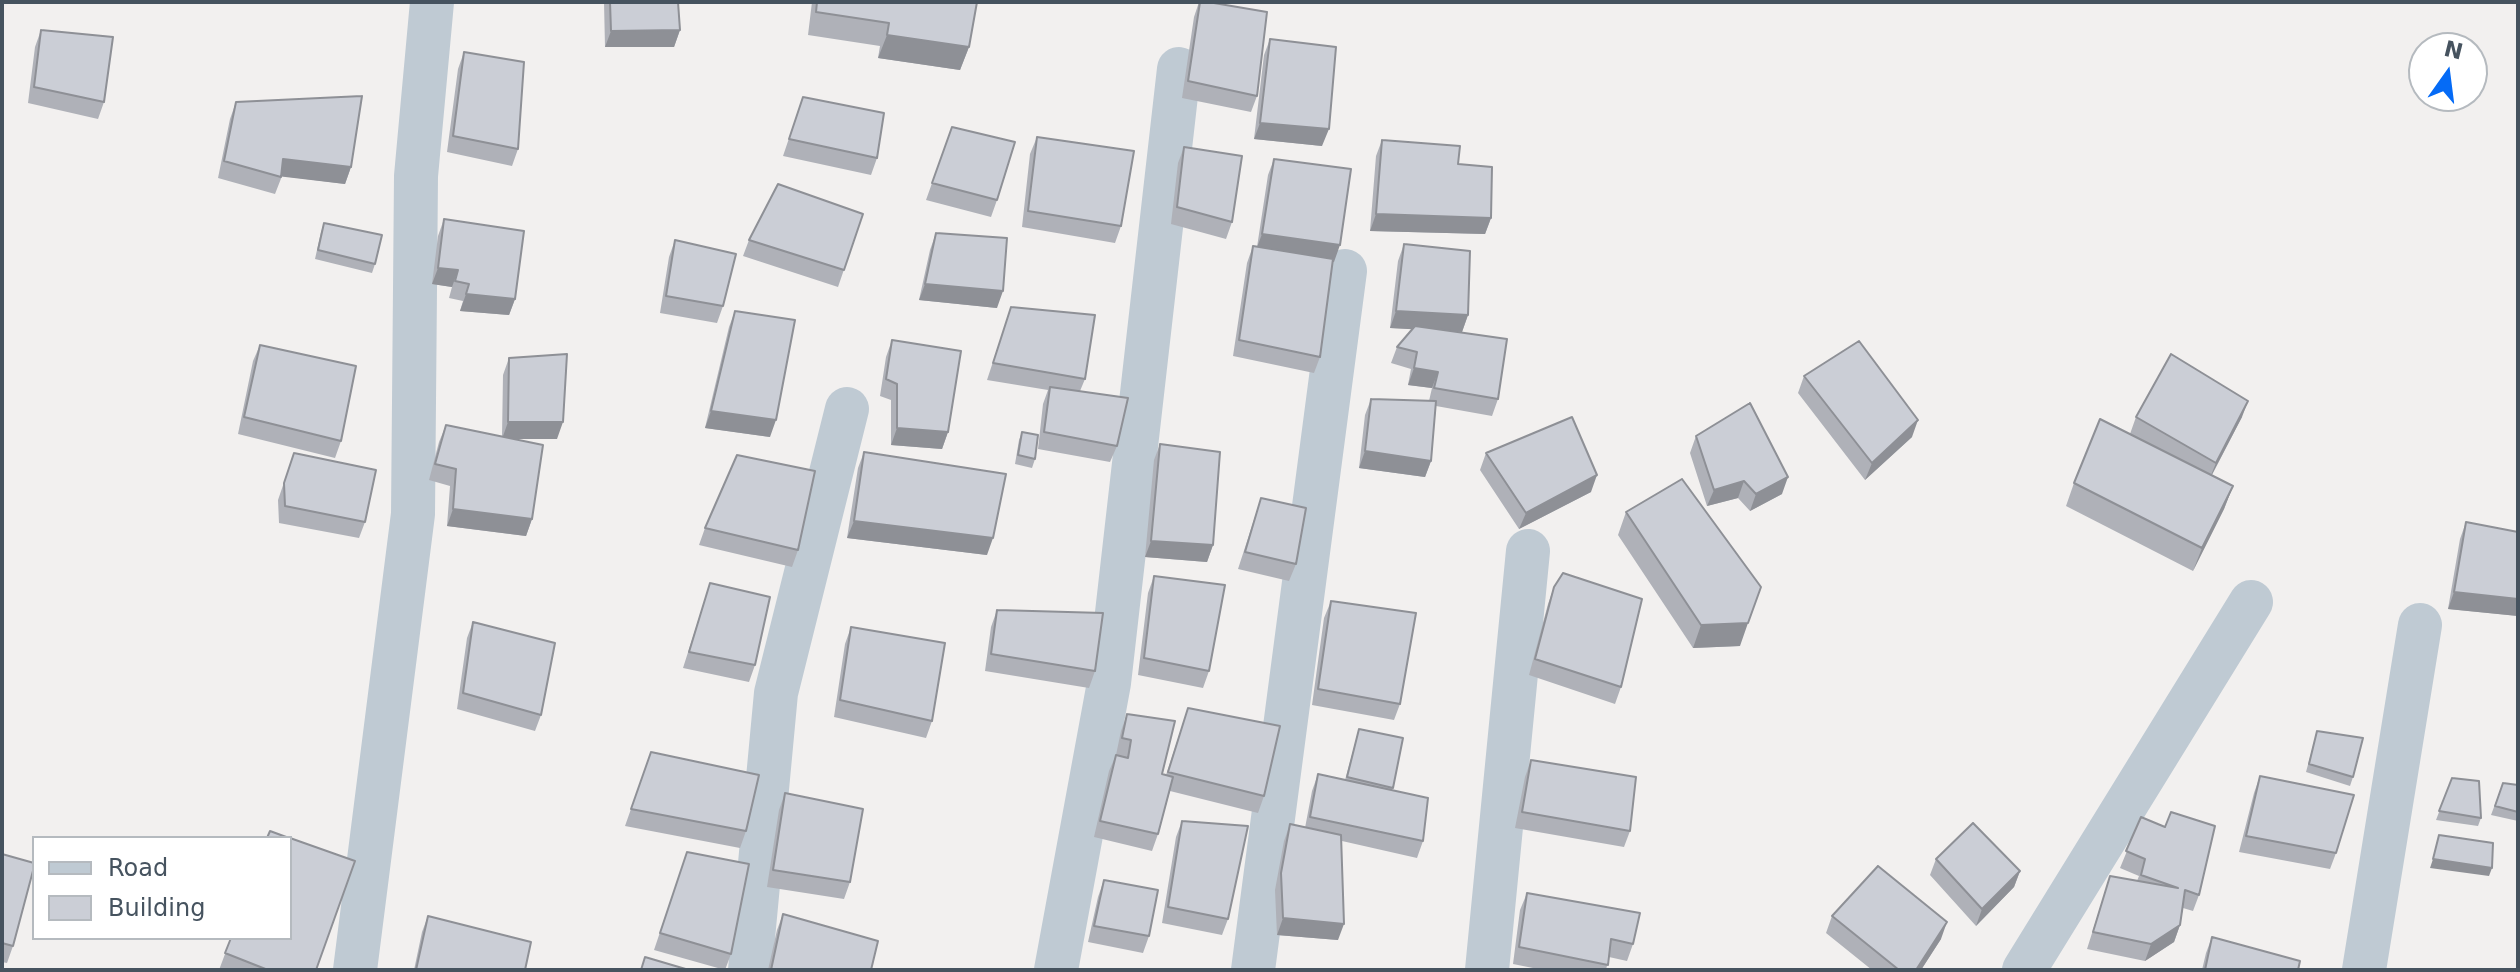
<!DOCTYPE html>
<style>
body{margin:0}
#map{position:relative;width:2520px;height:972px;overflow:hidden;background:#f2f0ef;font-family:"DejaVu Sans",sans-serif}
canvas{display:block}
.frame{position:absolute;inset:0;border:4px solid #46535f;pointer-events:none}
.legend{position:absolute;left:32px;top:836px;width:260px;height:104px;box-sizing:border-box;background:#fff;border:2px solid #b5babf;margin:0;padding:10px 14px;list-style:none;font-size:24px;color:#46535f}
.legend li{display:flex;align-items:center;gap:16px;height:40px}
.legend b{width:40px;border:2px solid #b5babf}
.north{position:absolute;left:2408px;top:32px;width:80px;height:80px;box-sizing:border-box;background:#fff;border:2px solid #b5babf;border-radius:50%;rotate:14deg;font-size:22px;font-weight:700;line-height:32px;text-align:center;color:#46535f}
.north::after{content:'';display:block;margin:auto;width:28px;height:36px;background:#056bf6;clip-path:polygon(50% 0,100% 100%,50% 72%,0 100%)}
</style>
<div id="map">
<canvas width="2520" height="972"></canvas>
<div class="frame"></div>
<ul class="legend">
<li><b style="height:10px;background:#bfcad3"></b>Road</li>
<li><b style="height:22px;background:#cbced6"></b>Building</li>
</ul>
<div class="north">N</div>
</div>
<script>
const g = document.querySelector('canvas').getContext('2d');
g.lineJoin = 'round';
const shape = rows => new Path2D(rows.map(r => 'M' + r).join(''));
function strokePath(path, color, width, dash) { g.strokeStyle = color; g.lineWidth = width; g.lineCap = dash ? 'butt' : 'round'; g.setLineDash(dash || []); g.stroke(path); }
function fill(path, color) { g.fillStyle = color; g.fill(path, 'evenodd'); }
const street = shape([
 [355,970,413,514,416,176,432,2],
 [750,970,776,693,847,409],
 [1056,970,1109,683,1179,69],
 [1253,970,1345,271],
 [1487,970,1528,551],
 [2024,970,2251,602],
 [2364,970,2420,625]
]);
const wall = shape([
 [604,2,678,2,680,30,674,47,605,47],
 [812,2,977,2,969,47,960,70,878,58,880,46,808,35],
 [1199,2,1257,96,1251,112,1182,98,1194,17],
 [41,30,104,102,98,119,28,103,35,47],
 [1270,39,1322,146,1254,139,1264,55],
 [464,52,518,149,512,166,447,152,458,69],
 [803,97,877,158,871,175,783,156],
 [236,102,351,167,345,184,282,176,275,194,218,178,230,119],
 [952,127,997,200,991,217,926,200],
 [1037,137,1121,226,1115,243,1022,227,1030,154],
 [1382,140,1458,164,1491,218,1485,234,1370,231,1376,156],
 [1184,147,1232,222,1226,239,1171,224,1178,163],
 [1274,159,1334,262,1332,261,1320,357,1314,373,1233,356,1247,263,1253,246,1257,247,1268,175],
 [863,214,838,287,743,256,749,240],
 [444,219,515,299,509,315,460,311,463,301,449,298,452,287,432,284,438,236],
 [324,223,375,264,372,273,315,259,321,232],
 [936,233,997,308,919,300,930,250],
 [675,240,723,306,717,323,660,313,669,257],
 [1404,244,1468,315,1462,332,1454,331,1498,399,1492,416,1436,406,1431,461,1425,477,1359,468,1365,415,1371,399,1429,401,1432,388,1408,385,1411,369,1391,363,1397,347,1412,329,1390,328,1398,261],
 [1011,307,1085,379,1080,391,1117,446,1110,462,1038,449,1043,404,1048,390,987,380],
 [735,311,770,437,705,428,729,327],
 [892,340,948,432,942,449,891,445,891,400,880,396,886,357],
 [260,345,341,441,335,458,238,434,253,361],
 [509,358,557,439,513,439,532,519,526,536,447,526,450,486,429,480,439,442,446,425,502,437,503,375],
 [1804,376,1912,437,1865,480,1798,393],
 [2136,417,2242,417,2212,475,2233,486,2224,509,2193,571,2066,506,2074,483,2130,434],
 [1022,432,1035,459,1032,468,1015,464,1019,440],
 [1696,436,1782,494,1750,511,1738,498,1707,506,1690,453],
 [1160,444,1213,545,1207,562,1145,557,1154,460],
 [864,452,987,555,847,538,858,468],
 [294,453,365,522,359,538,279,523,278,500],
 [1486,453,1591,492,1519,529,1480,470],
 [1261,498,1296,564,1289,581,1238,569],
 [1626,512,1740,646,1693,648,1618,535],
 [2466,522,2518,532,2518,616,2448,609,2460,539],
 [705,528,798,550,792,567,699,545],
 [1154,576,1209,671,1203,688,1138,675,1148,593],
 [710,583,755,665,749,682,683,668],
 [1554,587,1621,687,1615,704,1529,675,1548,604],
 [1331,601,1400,704,1394,720,1312,705,1324,618],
 [997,610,1095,671,1089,688,985,671,991,627],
 [473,622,541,715,535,731,457,709,467,638],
 [851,627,932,721,926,738,834,717,845,644],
 [1188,708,1264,796,1258,813,1170,791,1158,834,1152,851,1094,837,1109,771,1116,755,1125,757,1116,755,1121,731,1127,714,1162,774,1166,775],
 [1359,729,1403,738,1392,790,1423,841,1417,858,1342,841,1338,940,1277,935,1275,890,1284,841,1290,824,1305,828,1312,791,1318,774,1345,780],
 [2317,731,2353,777,2350,786,2306,772],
 [651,752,746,831,740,848,625,826],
 [1531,760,1630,831,1624,847,1515,828,1525,777],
 [2260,776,2336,853,2330,869,2239,852,2254,793],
 [2452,778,2481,818,2478,826,2436,820],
 [2503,783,2518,785,2518,821,2491,815],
 [785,793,850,882,844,899,767,887,779,810],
 [2141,817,2199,895,2193,911,2183,908,2180,925,2174,942,2145,961,2087,949,2110,876,2137,881,2139,876,2120,868],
 [1182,821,1228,919,1222,935,1162,923,1176,837],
 [687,852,731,954,725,970,654,950],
 [2,854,13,946,7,963,2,962],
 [1936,859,2020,871,2014,887,1976,926,1930,875],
 [1104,880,1149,936,1143,953,1088,942,1098,897],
 [1527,893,1633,944,1627,961,1609,957,1606,970,1543,970,1513,964,1520,910],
 [783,914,871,970,768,970,777,930],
 [428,916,525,970,414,970,422,932],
 [1832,916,1941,939,1921,970,1872,970,1826,933],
 [2212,937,2298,970,2202,970,2206,953],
 [231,938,316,970,219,970]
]);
const shadedWall = shape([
 [680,30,674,47,605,47,611,31],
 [887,35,969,47,960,70,878,58],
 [1260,123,1329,129,1322,146,1254,139],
 [283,159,351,167,345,184,277,176],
 [1376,214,1491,218,1485,234,1370,231],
 [1262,234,1340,245,1334,262,1256,250],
 [438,268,458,270,452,287,432,284],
 [925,284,1003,291,997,308,919,300],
 [466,294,515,299,509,315,460,311],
 [1396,311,1468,315,1462,332,1390,328],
 [1414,368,1438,372,1432,388,1408,385],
 [2248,401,2242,417,2209,480,2216,463],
 [711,411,776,420,770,437,705,428],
 [1918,420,1912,437,1865,480,1872,463],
 [508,422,563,422,557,439,502,439],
 [897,428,948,432,942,449,891,445],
 [1365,451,1431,461,1425,477,1359,468],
 [1597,475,1591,492,1519,529,1526,513],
 [1788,477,1782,494,1750,511,1756,494],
 [1744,481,1738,498,1707,506,1714,490],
 [2233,486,2224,509,2193,571,2202,548],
 [453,509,532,519,526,536,447,526],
 [854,521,993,538,987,555,847,538],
 [1151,541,1213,545,1207,562,1145,557],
 [2454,592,2518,599,2518,616,2448,609],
 [1748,623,1740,646,1693,648,1701,625],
 [2433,859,2492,868,2489,876,2430,868],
 [2020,871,2014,887,1976,926,1982,909],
 [1283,918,1344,924,1338,940,1277,935],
 [1947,922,1941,939,1921,970,1916,970],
 [2180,925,2174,942,2145,961,2151,944]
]);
const building = shape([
 [610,2,678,2,680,30,611,31,610,2],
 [817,2,977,2,969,47,887,35,889,23,816,12,817,2],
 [1200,2,1208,2,1267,12,1257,96,1188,81,1200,2],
 [41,30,113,37,104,102,34,87,41,30],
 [1270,39,1336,47,1329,129,1260,123,1270,39],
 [464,52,524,62,518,149,453,136,464,52],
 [362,96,351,167,283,159,281,177,224,161,236,102,362,96],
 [803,97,884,113,877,158,789,139,803,97],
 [952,127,1015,142,997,200,932,183,952,127],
 [1037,137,1134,151,1121,226,1028,211,1037,137],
 [1382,140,1460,146,1458,164,1492,167,1491,218,1376,214,1382,140],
 [1184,147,1242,156,1232,222,1177,207,1184,147],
 [1274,159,1351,169,1340,245,1262,234,1274,159],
 [778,184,863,214,844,270,749,240,778,184],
 [444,219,524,231,515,299,466,294,469,284,455,281,458,270,438,268,444,219],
 [324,223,382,235,375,264,318,250,324,223],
 [936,233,1007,238,1003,291,925,284,936,233],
 [675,240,736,254,723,306,666,296,675,240],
 [1404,244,1470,251,1468,315,1396,311,1404,244],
 [1253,246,1333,259,1320,357,1239,340,1253,246],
 [1011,307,1095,315,1085,379,993,363,1011,307],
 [735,311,795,320,776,420,711,411,735,311],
 [1415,326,1507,339,1498,399,1434,388,1438,372,1414,368,1417,352,1397,347,1415,326],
 [892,340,961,351,948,432,897,428,897,384,886,379,892,340],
 [1859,341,1918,420,1872,463,1804,376,1859,341],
 [260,345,356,366,341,441,244,417,260,345],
 [567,354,563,422,508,422,509,358,567,354],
 [2171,354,2248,401,2216,463,2136,417,2171,354],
 [1050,387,1128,398,1117,446,1044,432,1050,387],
 [1371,399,1436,401,1431,461,1365,451,1371,399],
 [1750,403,1788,477,1756,494,1744,481,1714,490,1696,436,1750,403],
 [1572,417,1597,475,1526,513,1486,453,1572,417],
 [2100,419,2233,486,2202,548,2074,483,2100,419],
 [446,425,543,445,532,519,453,509,456,469,435,464,446,425],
 [1022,432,1038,435,1035,459,1018,455,1022,432],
 [1160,444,1220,452,1213,545,1151,541,1160,444],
 [864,452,1006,474,993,538,854,521,864,452],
 [294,453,376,470,365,522,285,506,284,483,294,453],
 [737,455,815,471,798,550,705,528,737,455],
 [1682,479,1761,587,1748,623,1701,625,1626,512,1682,479],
 [1261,498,1306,508,1296,564,1245,552,1261,498],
 [2466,522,2518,532,2518,599,2454,592,2466,522],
 [1563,573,1642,599,1621,687,1535,659,1554,587,1563,573],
 [1154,576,1225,585,1209,671,1144,658,1154,576],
 [710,583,770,597,755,665,689,652,710,583],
 [1331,601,1416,613,1400,704,1318,689,1331,601],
 [997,610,1103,613,1095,671,991,654,997,610],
 [473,622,555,643,541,715,463,693,473,622],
 [851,627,945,643,932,721,840,700,851,627],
 [1188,708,1280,726,1264,796,1168,772,1188,708],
 [1127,714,1175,721,1162,774,1173,777,1158,834,1100,821,1116,755,1128,758,1131,740,1122,738,1127,714],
 [1359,729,1403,738,1393,788,1347,777,1359,729],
 [2317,731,2363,738,2353,777,2309,764,2317,731],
 [651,752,759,775,746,831,631,809,651,752],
 [1531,760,1636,777,1630,831,1522,812,1531,760],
 [1318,774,1428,798,1423,841,1310,817,1318,774],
 [2260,776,2354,795,2336,853,2246,836,2260,776],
 [2452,778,2479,781,2481,818,2439,811,2452,778],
 [2503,783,2518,785,2518,812,2495,806,2503,783],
 [785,793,863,809,850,882,773,870,785,793],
 [2171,812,2215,826,2199,895,2185,890,2180,925,2151,944,2093,932,2110,876,2178,888,2141,875,2145,859,2126,851,2141,817,2165,827,2171,812],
 [1182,821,1248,826,1228,919,1168,907,1182,821],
 [1973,823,2020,871,1982,909,1936,859,1973,823],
 [1290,824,1341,835,1344,924,1283,918,1281,873,1290,824],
 [270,831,289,838,267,838,270,831],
 [2439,835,2493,843,2492,868,2433,859,2439,835],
 [290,838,355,861,316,970,268,970,225,953,231,938,290,938,290,838],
 [687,852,749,864,731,954,660,933,687,852],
 [2,854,34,863,34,867,13,946,2,943,2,854],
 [1878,866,1947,922,1916,970,1899,970,1832,916,1878,866],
 [1104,880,1158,890,1149,936,1094,926,1104,880],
 [1527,893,1640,913,1633,944,1611,939,1608,965,1519,947,1527,893],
 [783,914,878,941,871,970,771,970,783,914],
 [428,916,531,942,525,970,416,970,428,916],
 [2212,937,2300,961,2298,970,2205,970,2212,937],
 [645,957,689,970,641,970,645,957]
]);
strokePath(street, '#bfcad3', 44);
fill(wall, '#afb1b8');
fill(shadedWall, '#8e9096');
fill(building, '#cbced6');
strokePath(building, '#8e9096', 2);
</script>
